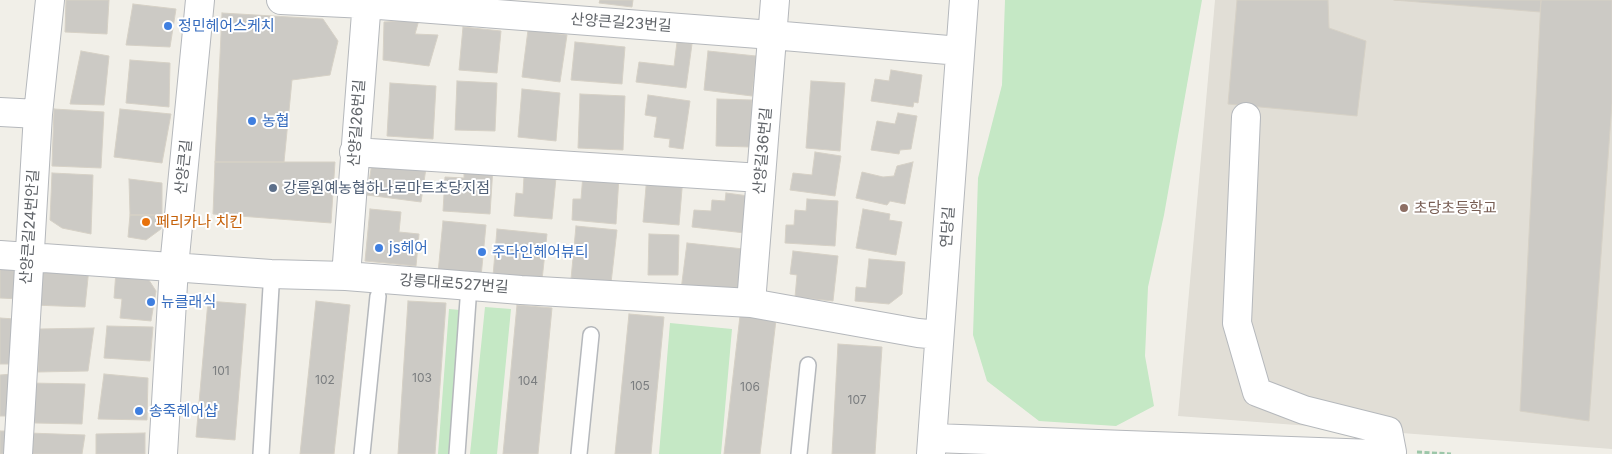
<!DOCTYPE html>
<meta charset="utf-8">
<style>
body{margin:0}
canvas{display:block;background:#f1efe8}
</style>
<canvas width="1612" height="454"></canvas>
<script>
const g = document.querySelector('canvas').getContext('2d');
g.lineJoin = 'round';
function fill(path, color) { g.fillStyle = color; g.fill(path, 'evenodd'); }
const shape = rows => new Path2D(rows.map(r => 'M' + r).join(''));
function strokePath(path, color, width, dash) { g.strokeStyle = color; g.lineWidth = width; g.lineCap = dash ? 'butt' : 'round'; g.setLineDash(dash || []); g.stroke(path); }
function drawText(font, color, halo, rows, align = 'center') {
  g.font = font + ' Inter,"Noto Sans KR",sans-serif'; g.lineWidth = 4; g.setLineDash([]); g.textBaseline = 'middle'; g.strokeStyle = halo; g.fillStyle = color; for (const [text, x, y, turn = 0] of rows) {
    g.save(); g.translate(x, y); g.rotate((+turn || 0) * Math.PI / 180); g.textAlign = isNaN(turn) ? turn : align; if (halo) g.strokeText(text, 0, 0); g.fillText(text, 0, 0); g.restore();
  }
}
const education = shape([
 [1215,0,1612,0,1612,449,1178,416]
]);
const green = shape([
 [1005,0,1202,0,1164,215,1148,287,1145,356,1154,406,1116,426,1039,421,987,381,973,335,978,178,1002,85],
 [485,307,511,309,497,454,470,454],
 [449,309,460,310,449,454,438,454],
 [670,323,732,329,721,454,659,454]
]);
const building = shape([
 [66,0,109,0,107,34,65,32,66,0],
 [600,0,633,0,632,7,599,3,600,0],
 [1237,0,1328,0,1329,28,1366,41,1357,116,1228,104,1237,0],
 [1394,0,1541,0,1540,12,1394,0],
 [1541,0,1612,0,1612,103,1589,421,1520,411,1541,0],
 [133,4,176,9,170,47,126,45,133,4],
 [222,13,323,19,338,41,330,75,292,80,284,162,215,162,222,13],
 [419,20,415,34,438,35,429,66,383,60,384,22,419,20],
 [463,27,501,31,497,73,459,70,463,27],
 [528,30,567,35,560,82,522,77,528,30],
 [575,42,625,47,622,84,571,80,575,42],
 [677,42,692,44,686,88,636,82,639,62,674,66,677,42],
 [81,51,109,56,104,105,70,104,81,51],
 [708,51,756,56,752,96,704,90,708,51],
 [130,60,170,63,169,107,126,103,130,60],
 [891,70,922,75,918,103,914,102,913,107,871,101,875,79,889,81,891,70],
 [457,81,497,83,495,131,455,130,457,81],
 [811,81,845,83,840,151,806,148,811,81],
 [390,83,436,86,433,139,387,136,390,83],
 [522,89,560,93,556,141,518,137,522,89],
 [580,94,625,96,623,150,578,148,580,94],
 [648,95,690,101,683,149,669,147,670,139,654,137,657,117,645,115,648,95],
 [717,99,752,100,751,147,716,146,717,99],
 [54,109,104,112,101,168,52,166,54,109],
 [120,109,171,114,162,163,114,157,120,109],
 [898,113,917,116,911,149,900,150,899,154,871,150,877,121,895,124,898,113],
 [815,152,841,156,835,196,790,190,793,173,812,175,815,152],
 [215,162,335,162,331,223,213,214,215,162],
 [913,162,905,204,890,201,887,205,856,198,862,172,883,177,894,176,897,166,913,162],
 [372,163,426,168,421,202,367,195,372,163],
 [464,166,493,167,490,214,443,211,445,177,464,178,464,166],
 [52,173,93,175,91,234,62,228,50,220,52,173],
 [583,174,619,177,616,224,572,220,573,199,581,199,583,174],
 [647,175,683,177,679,225,643,222,647,175],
 [524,176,556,178,552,219,514,216,516,193,523,194,524,176],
 [129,179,162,183,162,215,130,215,129,179],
 [726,193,749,196,745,233,692,227,694,210,711,211,712,200,725,201,726,193],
 [807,199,838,201,835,246,785,243,786,225,794,225,795,210,806,211,807,199],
 [370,209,401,212,399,232,419,234,416,266,365,261,370,209],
 [863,209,890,214,889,220,902,222,896,255,856,248,863,209],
 [130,215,162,215,161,229,146,240,128,237,130,215],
 [443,221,486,225,481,277,438,273,443,221],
 [576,226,617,230,611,283,571,279,576,226],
 [497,229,547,234,542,280,493,276,497,229],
 [649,234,679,235,678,275,648,275,649,234],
 [687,243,744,249,745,283,730,296,681,290,687,243],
 [793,251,838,256,833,301,795,297,797,275,790,274,793,251],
 [869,259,905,262,902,294,889,304,855,301,856,287,866,288,869,259],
 [0,266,20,271,20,299,0,298,0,266],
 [40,267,89,268,85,307,33,305,40,267],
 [116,271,145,274,156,291,151,321,120,318,122,299,114,298,116,271],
 [208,301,246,304,235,440,196,437,208,301],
 [316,301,350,305,334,454,300,454,316,301],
 [408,301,446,303,435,454,398,454,408,301],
 [517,305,552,308,538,454,503,454,517,305],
 [629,314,664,317,651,454,615,454,629,314],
 [740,316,776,320,760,454,724,454,740,316],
 [0,318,15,319,10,364,0,364,0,318],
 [107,326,153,327,150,361,104,358,107,326],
 [94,328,88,371,38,372,40,329,94,328],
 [838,344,882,347,875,454,832,454,838,344],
 [13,374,6,416,0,416,0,375,13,374],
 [104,374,148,378,147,420,98,419,104,374],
 [30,383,85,384,82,424,35,423,30,383],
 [0,431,5,431,4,454,0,454,0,431],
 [29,433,85,435,82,454,28,454,29,433],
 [145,433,145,454,96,454,96,434,145,433]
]);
const path = shape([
 [1417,452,1451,454]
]);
const lane = shape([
 [261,454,271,287],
 [362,454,378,296],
 [457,454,469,286],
 [579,454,591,335],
 [799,454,808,365]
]);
const street = shape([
 [281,0,366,4,772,35,960,51],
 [0,112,38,114],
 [354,152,761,178],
 [0,255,271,274,346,276,521,290,751,303,918,333,939,335],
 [346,276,367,0],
 [751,303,775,0],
 [933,438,1373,454,1392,452,1388,431,1304,410,1257,392,1237,323,1246,117],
 [18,454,38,114,50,0],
 [163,454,174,267,200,0],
 [931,454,964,0]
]);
const markers = [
 [168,26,5,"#3f7fe0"],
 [252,121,5,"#3f7fe0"],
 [273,188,5,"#5c6f8a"],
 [1404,208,5,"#8d6e63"],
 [146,222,5,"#e8710a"],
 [379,248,5,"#3f7fe0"],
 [482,252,5,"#3f7fe0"],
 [151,302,5,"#3f7fe0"],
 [139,411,5,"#3f7fe0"]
];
const numberNames = [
 ["101",221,371],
 ["103",422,378],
 ["102",325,380],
 ["104",528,381],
 ["105",640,386],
 ["106",750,387],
 ["107",857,400]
];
const streetNames = [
 ["산양큰길23번길",621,23,4],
 ["산양길26번길",357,123,-86],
 ["산양길36번길",763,151,-85],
 ["산양큰길",184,167,-84],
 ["산양큰길24번안길",30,227,-86],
 ["연당길",948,227,-86],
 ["강릉대로527번길",454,284,4]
];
const shopNames = [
 ["정민헤어스케치",178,26],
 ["농협",262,121],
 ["js헤어",389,248],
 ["주다인헤어뷰티",492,252],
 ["뉴클래식",161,302],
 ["송죽헤어샵",149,411]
];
const serviceNames = [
 ["강릉원예농협하나로마트초당지점",283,188]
];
const educationNames = [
 ["초당초등학교",1414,208]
];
const foodNames = [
 ["페리카나 치킨",156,222]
];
fill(education, '#e1ded6');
fill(green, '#c5e8c5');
fill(building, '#cccac5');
strokePath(building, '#d6d1c6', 1);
strokePath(lane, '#b5b8bc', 18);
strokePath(street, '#b5b8bc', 30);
strokePath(path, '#9cc7a9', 3, [5, 2.5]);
strokePath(lane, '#fff', 15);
strokePath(street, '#fff', 28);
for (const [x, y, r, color] of markers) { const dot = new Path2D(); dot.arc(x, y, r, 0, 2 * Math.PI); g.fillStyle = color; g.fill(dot); strokePath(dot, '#fff', 2); }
drawText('12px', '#7a7d7f', null, numberNames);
drawText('15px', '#5f6368', '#fff', streetNames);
drawText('15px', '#366cbe', '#fff', shopNames, 'left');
drawText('15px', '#4e5e75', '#fff', serviceNames, 'left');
drawText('15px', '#785e54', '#fff', educationNames, 'left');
drawText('15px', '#c56008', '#fff', foodNames, 'left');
</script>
